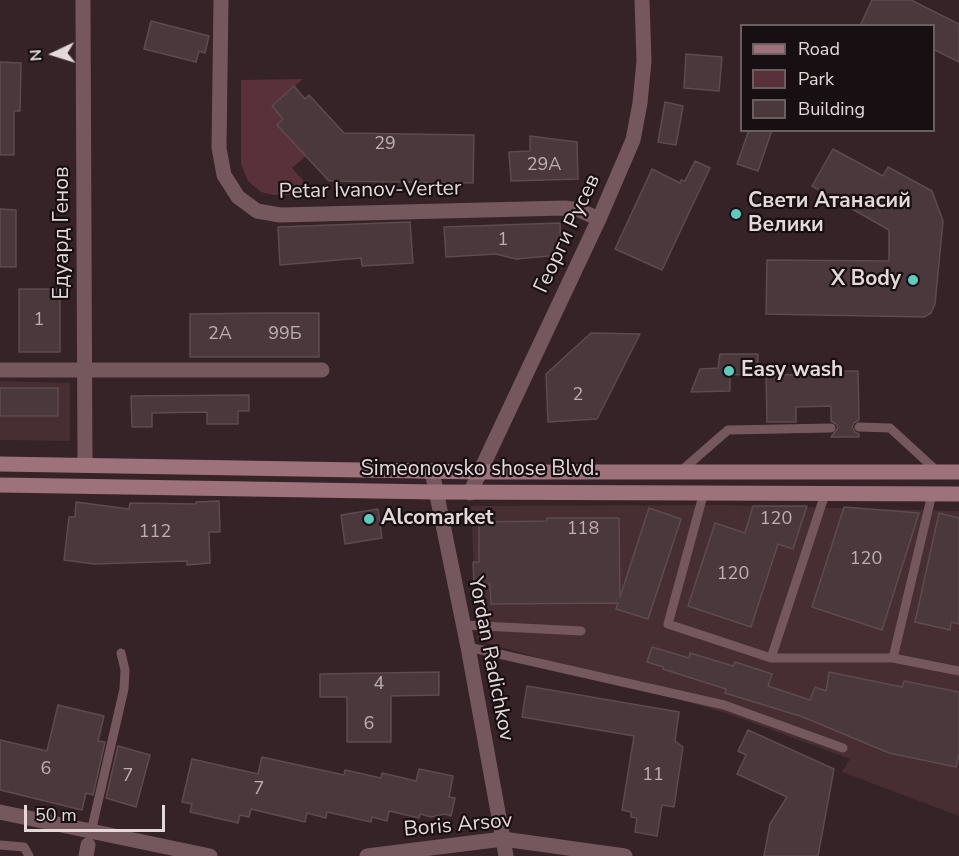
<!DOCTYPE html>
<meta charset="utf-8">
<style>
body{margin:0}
#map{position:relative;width:959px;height:856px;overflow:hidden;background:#352327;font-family:"Nunito Sans",sans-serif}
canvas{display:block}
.legend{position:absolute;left:740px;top:24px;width:195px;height:108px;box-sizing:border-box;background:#170f11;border:2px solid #695f61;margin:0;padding:8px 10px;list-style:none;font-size:18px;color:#e4d8da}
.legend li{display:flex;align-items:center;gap:12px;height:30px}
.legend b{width:30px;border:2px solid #695f61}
.north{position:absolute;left:24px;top:24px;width:60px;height:60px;-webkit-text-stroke:4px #170f11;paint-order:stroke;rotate:266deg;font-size:16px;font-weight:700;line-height:24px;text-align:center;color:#e4d8da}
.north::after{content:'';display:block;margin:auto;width:21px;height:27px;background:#e4d8da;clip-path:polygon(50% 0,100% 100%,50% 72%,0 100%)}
.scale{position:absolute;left:24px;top:805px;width:141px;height:27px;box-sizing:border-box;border:3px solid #e4d8da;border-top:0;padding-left:8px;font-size:18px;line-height:21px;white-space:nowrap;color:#e4d8da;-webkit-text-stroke:4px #170f11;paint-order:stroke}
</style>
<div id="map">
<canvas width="959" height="856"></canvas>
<ul class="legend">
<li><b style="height:8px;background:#9e727b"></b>Road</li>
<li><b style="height:16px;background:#58313b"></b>Park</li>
<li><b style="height:16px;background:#4a383c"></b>Building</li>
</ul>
<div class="north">N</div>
<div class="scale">50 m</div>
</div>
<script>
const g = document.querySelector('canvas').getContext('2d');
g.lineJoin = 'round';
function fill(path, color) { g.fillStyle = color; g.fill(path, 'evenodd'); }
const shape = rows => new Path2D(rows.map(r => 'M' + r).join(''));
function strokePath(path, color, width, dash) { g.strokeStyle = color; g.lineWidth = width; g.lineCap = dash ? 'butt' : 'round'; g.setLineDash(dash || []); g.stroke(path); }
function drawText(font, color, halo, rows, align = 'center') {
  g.font = font + ' "Nunito Sans",sans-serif'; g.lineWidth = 4.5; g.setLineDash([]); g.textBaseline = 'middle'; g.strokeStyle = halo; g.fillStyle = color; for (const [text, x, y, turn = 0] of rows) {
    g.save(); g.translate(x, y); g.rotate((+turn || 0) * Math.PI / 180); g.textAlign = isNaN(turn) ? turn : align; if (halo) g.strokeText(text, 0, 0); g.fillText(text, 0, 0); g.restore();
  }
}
const built = shape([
 [0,381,70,383,70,441,0,440],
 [721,505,959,511,959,816,842,772,850,759,732,715,477,640,471,506]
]);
const green = shape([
 [303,79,272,106,283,119,277,125,306,156,292,168,310,188,310,195,273,195,261,192,248,181,241,164,241,80]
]);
const building = shape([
 [872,0,911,0,959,24,959,62,933,49,933,26,860,26,872,0],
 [151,21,209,36,205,53,199,51,196,62,144,49,151,21],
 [686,54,722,57,719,91,684,88,686,54],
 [0,62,21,63,20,111,14,111,14,155,0,155,0,62],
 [294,86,305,99,309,95,344,133,474,135,473,183,329,181,277,125,283,119,272,106,294,86],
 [665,102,683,106,676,145,658,142,665,102],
 [749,130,772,130,758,171,737,164,749,130],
 [530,136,577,142,578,179,511,181,509,152,530,151,530,136],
 [833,149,883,176,888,167,932,191,943,221,935,304,931,313,924,317,766,314,767,260,889,261,889,230,812,186,833,149],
 [695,161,710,168,662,270,615,249,652,169,680,183,681,180,685,181,695,161],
 [0,209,16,210,16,267,0,267,0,209],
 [410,222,413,263,362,266,361,258,280,265,278,227,410,222],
 [560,223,561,255,516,259,496,254,446,257,444,227,560,223],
 [19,289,60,289,60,352,19,352,19,289],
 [265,313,319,313,319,357,190,357,190,314,265,313],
 [591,333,640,334,597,419,548,422,546,374,591,333],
 [720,354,758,354,758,374,730,375,730,391,691,392,700,369,718,368,720,354],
 [831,371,858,371,859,420,854,423,852,427,855,432,859,434,859,437,831,437,838,428,836,424,831,421,831,406,796,407,796,422,767,422,766,374,831,376,831,371],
 [0,388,58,388,58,416,0,416,0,388],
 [249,395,249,411,238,411,238,424,207,424,207,412,152,413,152,427,132,427,131,396,249,395],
 [219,501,220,532,209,532,210,563,187,565,187,561,94,564,64,560,69,517,75,517,76,502,129,509,130,503,196,504,196,502,219,501],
 [753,506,807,506,793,549,778,544,751,627,688,606,715,523,745,533,753,506],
 [844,507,919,513,882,630,812,607,844,507],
 [649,508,681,519,648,619,616,609,618,603,491,604,490,584,474,584,473,562,479,562,479,522,547,521,547,518,619,518,620,597,649,508],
 [378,509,382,538,345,544,341,515,378,509],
 [939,513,959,518,959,624,951,622,950,630,915,622,939,513],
 [652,647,689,658,690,653,733,666,735,662,772,674,768,686,810,700,815,687,826,691,829,672,902,687,904,681,959,692,959,753,956,767,889,753,803,717,725,693,726,689,663,669,663,667,647,662,652,647],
 [439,672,439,695,391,696,391,742,347,742,347,697,320,697,320,674,439,672],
 [527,686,679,712,675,741,683,747,674,807,662,805,657,836,635,832,637,818,631,817,631,812,622,810,634,736,522,717,527,686],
 [58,705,104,716,98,741,105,742,93,795,86,793,82,810,0,790,0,740,47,751,58,705],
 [748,730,834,769,818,856,764,856,770,824,787,797,737,774,746,755,738,751,748,730],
 [118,746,150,755,136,807,106,798,118,746],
 [262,757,344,775,345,770,381,778,382,773,416,781,419,769,453,776,449,797,455,798,451,816,445,814,431,817,420,814,419,818,389,811,387,821,372,817,371,822,327,812,326,818,307,813,305,822,251,809,249,817,240,815,238,823,190,812,192,804,182,802,192,759,258,774,262,757]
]);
const lane = shape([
 [859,427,890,428,938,472],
 [681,471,728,430,831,428],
 [704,492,668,624,771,658],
 [825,494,771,658,893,658,959,671],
 [463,625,581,631],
 [468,647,724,705,843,748],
 [893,658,932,494],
 [91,832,124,689,125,670,121,653],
 [0,845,24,847,29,856]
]);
const street = shape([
 [83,0,85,465],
 [221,0,219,148,224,175,238,197,257,211,280,215,565,208,579,210,599,219],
 [0,370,322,370],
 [432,471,468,647,506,856],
 [470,493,599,219,633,140,640,103,644,61,642,0],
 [0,812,210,856],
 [86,856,88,845],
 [367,856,503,839,625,856]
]);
const secondary = shape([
 [0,464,479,472,959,472],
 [0,485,436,492,959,494]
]);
const markers = [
 [736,214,6,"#58cec0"],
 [913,280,6,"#58cec0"],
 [729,371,6,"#58cec0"],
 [369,519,6,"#58cec0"]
];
const numberNames = [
 ["29",385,145],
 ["29А",544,166],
 ["1",503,241],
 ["1",39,321],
 ["2А",220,335],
 ["99Б",285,335],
 ["2",578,396],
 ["120",776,520],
 ["118",583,530],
 ["112",155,533],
 ["120",866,560],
 ["120",733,575],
 ["4",379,685],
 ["6",369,725],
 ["6",46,770],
 ["11",653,776],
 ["7",128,777],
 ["7",259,790]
];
const streetNames = [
 ["Petar Ivanov-Verter",370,191,-1],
 ["Едуард Генов",63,233,-90],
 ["Георги Русев",568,234,-65],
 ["Simeonovsko shose Blvd.",480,470],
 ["Yordan Radichkov",490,659,79],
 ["Boris Arsov",458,826,-5]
];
const poiNames = [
 ["Свети Атанасий",748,202],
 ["Велики",748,226],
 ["X Body",901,280,"right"],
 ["Easy wash",741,371],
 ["Alcomarket",381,519]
];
fill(built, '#462e33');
fill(green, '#58313b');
fill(building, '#4a383c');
strokePath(building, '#5e4b4f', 1.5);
strokePath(lane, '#74585e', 9);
strokePath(street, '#74585e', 15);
strokePath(secondary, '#9e727b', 15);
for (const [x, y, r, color] of markers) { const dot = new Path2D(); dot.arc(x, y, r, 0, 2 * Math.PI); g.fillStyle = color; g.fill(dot); strokePath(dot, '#170f11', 2); }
drawText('18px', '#beb0b2', null, numberNames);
drawText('21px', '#e4d8da', '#170f11', streetNames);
drawText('bold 21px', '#e4d8da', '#170f11', poiNames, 'left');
</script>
